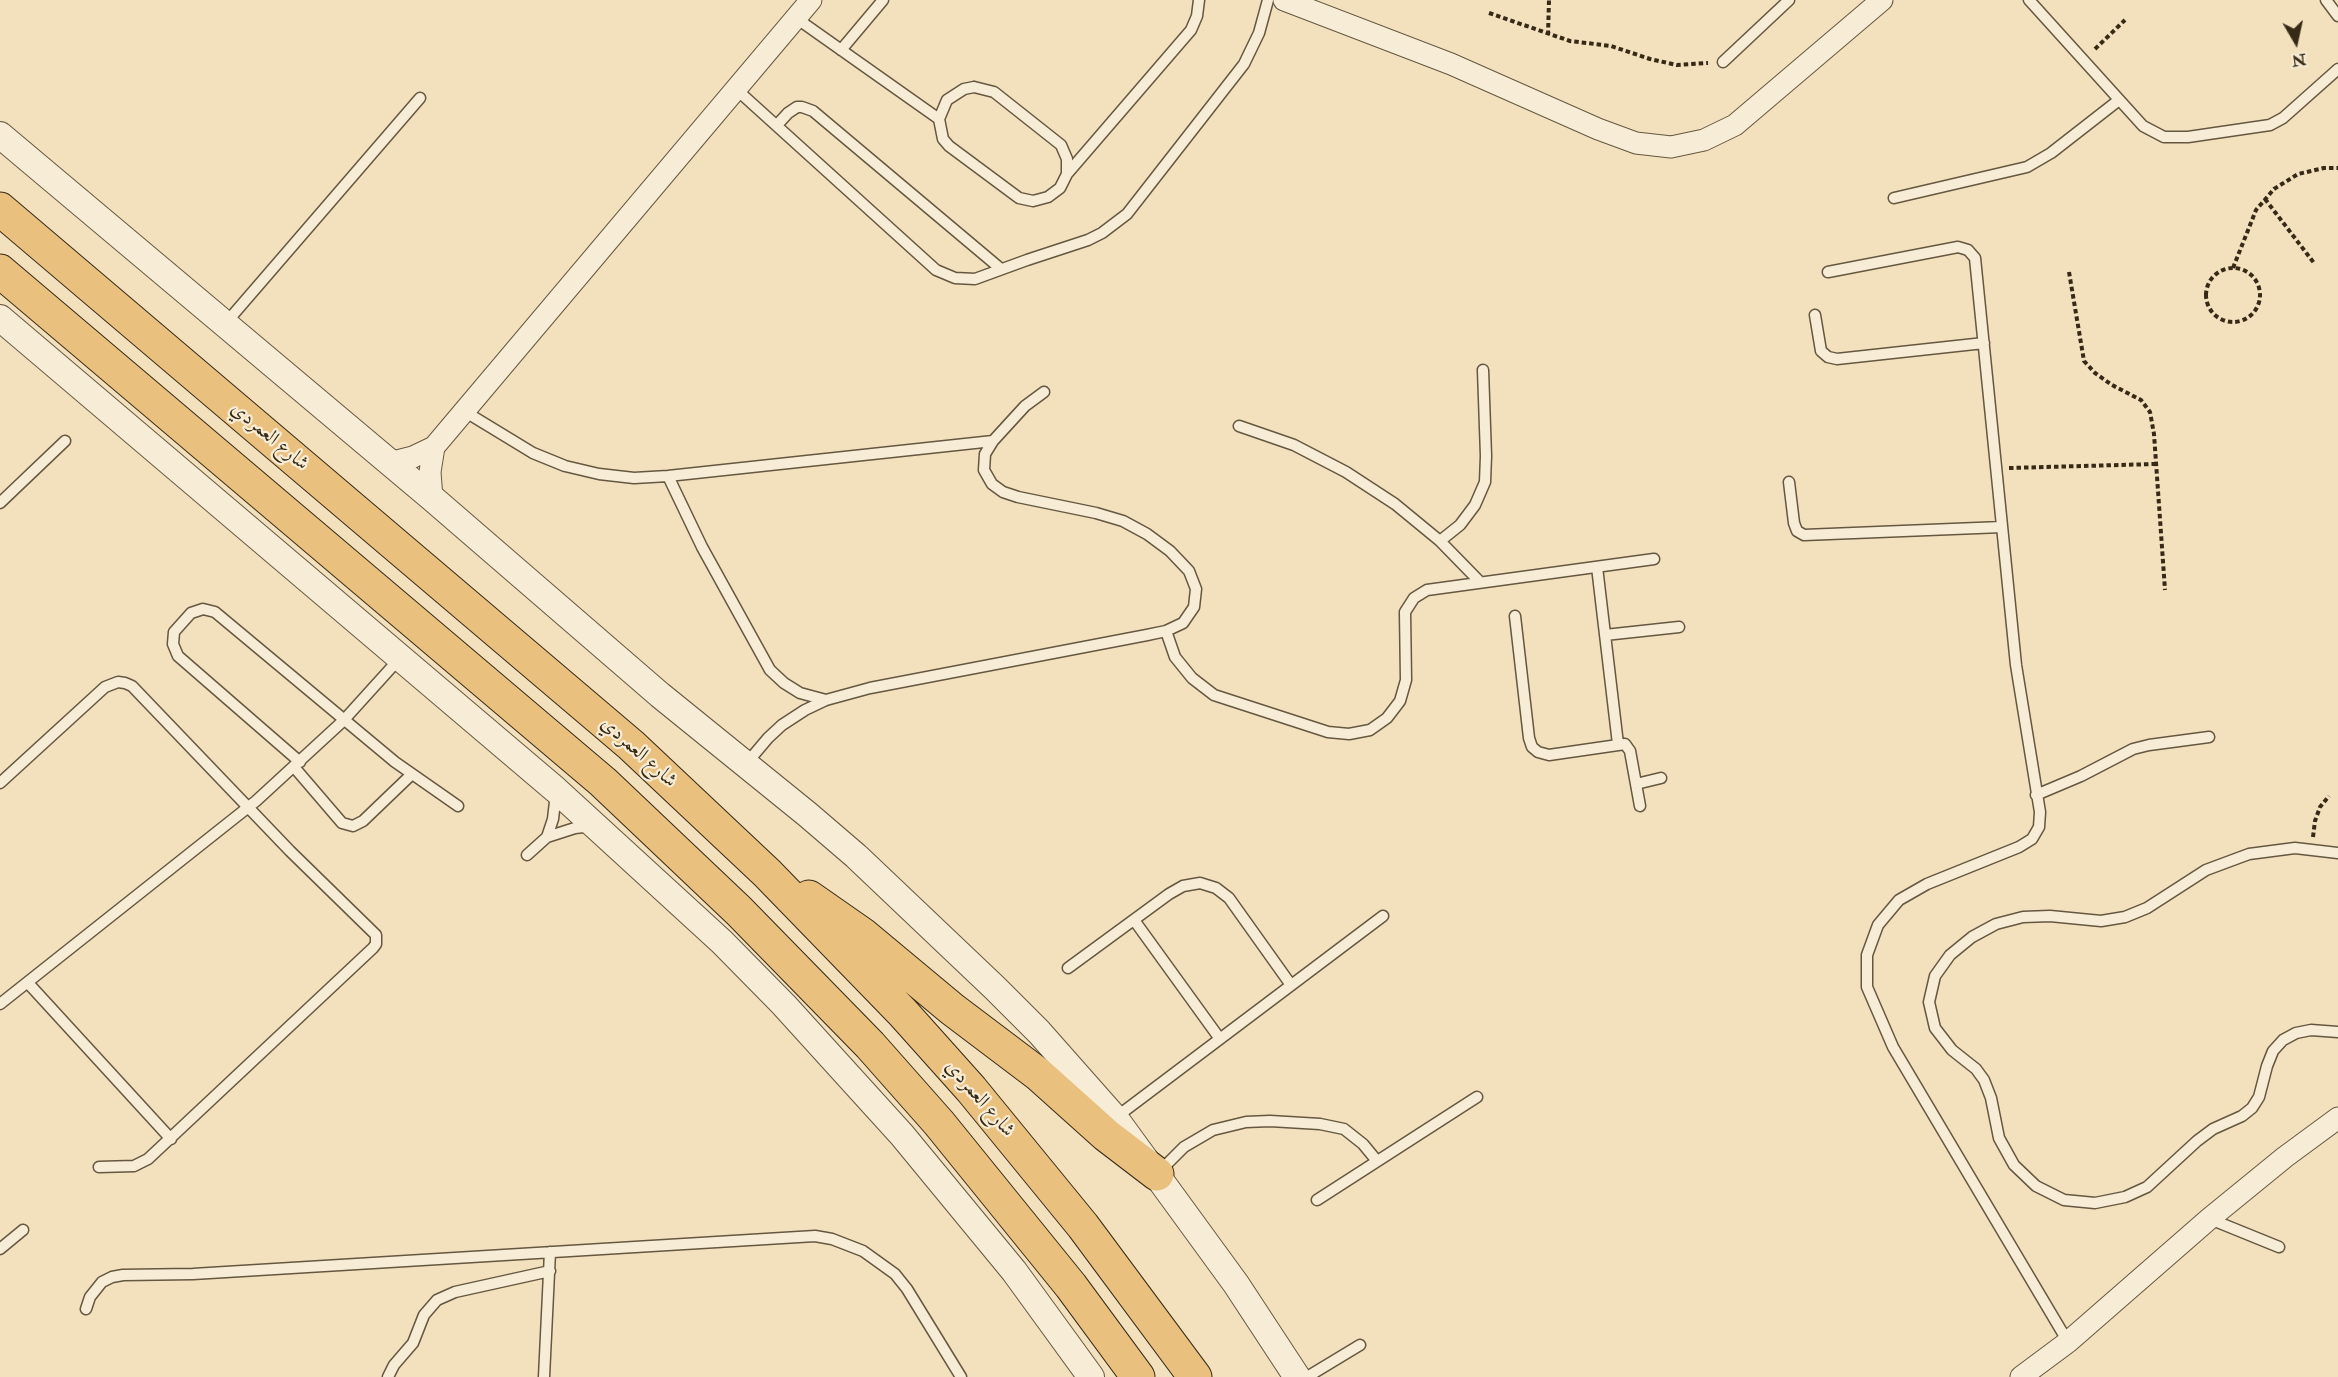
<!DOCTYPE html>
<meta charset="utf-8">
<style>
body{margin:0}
#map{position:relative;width:2338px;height:1377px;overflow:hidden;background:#f3e1be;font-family:"IM FELL Double Pica",serif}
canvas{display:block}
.north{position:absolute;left:2266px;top:12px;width:60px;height:60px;-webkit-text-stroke:4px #f7ecd5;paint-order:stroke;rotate:171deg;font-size:16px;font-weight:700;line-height:24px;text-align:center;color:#362916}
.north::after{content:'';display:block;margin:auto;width:21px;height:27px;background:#362916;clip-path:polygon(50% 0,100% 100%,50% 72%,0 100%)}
</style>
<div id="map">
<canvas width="2338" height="1377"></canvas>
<div class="north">N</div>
</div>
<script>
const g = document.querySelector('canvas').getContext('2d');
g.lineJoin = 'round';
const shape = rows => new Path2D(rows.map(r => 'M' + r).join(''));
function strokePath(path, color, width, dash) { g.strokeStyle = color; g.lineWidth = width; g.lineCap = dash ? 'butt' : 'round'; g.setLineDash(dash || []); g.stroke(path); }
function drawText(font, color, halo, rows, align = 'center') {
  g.font = font + ' "IM FELL Double Pica",Amiri,serif'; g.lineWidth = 4.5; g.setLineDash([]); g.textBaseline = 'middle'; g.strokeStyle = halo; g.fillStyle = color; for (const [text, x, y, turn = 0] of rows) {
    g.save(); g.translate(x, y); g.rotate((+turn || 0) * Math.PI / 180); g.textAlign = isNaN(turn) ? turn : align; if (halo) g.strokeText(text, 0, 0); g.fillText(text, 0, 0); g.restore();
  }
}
const path = shape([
 [1489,13,1570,41,1611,46,1650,59,1677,65,1708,63],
 [1548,35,1549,0],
 [2095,49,2125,20],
 [2265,199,2314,263],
 [2233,268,2256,210,2274,189,2298,174,2324,168,2338,168],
 '2206 295a27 27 0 1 1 54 0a27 27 0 1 1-54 0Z',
 [2069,272,2084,361,2095,373,2112,385,2141,400,2150,412,2154,434,2165,590],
 [2009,468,2156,464],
 [2313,837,2315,821,2320,807,2329,796]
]);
const service = shape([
 [2029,0,2143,126,2164,137,2188,137,2270,125,2283,118,2338,69],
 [2326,0,2338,16],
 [796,18,939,119],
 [841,50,883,0],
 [1723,62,1789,0],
 [974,87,994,92,1061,145,1067,159,1067,174,1060,188,1048,197,1033,201,1019,198,949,146,943,139,939,119,947,100,964,89,974,87],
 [736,89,936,270,955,278,975,279,1027,260,1088,240,1102,233,1127,214,1244,64,1259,33,1268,0],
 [777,125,788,113,797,107,802,107,813,111,1001,269],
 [1067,174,1191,30,1197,16,1199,0],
 [1894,198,2027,167,2051,153,2119,100],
 [1828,272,1958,247,1968,250,1975,258,2016,665,2040,812,2039,827,2032,839,2019,847,1927,884,1899,900,1878,925,1867,955,1867,987,1893,1047,2068,1342],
 [1815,315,1821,351,1828,357,1837,359,1984,343],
 [225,324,420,98],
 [464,411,533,453,565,466,599,474,634,478,668,476,993,441],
 [1239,426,1294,445,1346,472,1395,504,1440,541,1480,582],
 [668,476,702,547,770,670,784,683,800,693,826,700],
 [1789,482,1794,523,1797,531,1804,535,2002,527],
 [0,503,65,441],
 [1440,541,1460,525,1475,505,1485,482,1486,456,1483,370],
 [1597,567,1618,744],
 [1515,616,1529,738,1532,747,1538,752,1549,755,1625,744,1630,751,1640,806],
 [1166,631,1175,657,1192,678,1214,695,1328,732,1349,734,1370,730,1387,718,1400,701,1406,680,1405,612,1414,598,1427,590,1654,559],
 [1605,635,1679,627],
 [300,762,178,656,173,644,174,632,191,613,203,609,215,612,395,762,458,806],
 [746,764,768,738,782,725,805,710,826,700,870,688,1147,635,1166,631,1183,623,1194,607,1196,589,1189,571,1170,551,1147,534,1123,521,1096,513,1018,497,1003,492,992,484,984,470,985,454,993,441,1025,406,1044,392],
 [294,767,342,823,353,826,363,821,412,774],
 [0,783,105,687,118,682,125,683,132,686,290,851,376,935,376,944,373,948,148,1159,134,1166,99,1167],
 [1636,784,1661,778],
 [2036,795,2081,776,2133,749,2149,745,2209,737],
 [547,837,553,819,556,793],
 [2338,853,2295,848,2249,854,2206,870,2147,908,2125,917,2101,921,2050,916,2023,917,1996,924,1972,937,1950,955,1935,976,1929,1002,1935,1028,1952,1050,1976,1069,1984,1080,1991,1098,1999,1138,2014,1165,2036,1186,2064,1200,2095,1203,2125,1197,2147,1187,2197,1141,2213,1129,2242,1116,2252,1108,2259,1097,2267,1066,2273,1051,2283,1040,2296,1033,2311,1030,2338,1032],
 [527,855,547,837,575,828,593,826],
 [1134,920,1220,1039],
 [1068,968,1169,894,1183,886,1200,883,1216,888,1229,898,1291,985],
 [28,983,171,1139],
 [0,1004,256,801,343,721,400,658],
 [1115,1118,1383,916],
 [1159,1172,1184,1147,1213,1130,1246,1122,1270,1121,1320,1124,1344,1129,1363,1144,1377,1161],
 [1317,1200,1477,1097],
 [2210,1219,2279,1247],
 [0,1249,23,1230],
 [86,1309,90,1297,102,1282,112,1277,123,1275,193,1274,815,1236,832,1239,863,1251,895,1274,907,1289,961,1377],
 [388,1377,394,1365,413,1343,424,1315,437,1300,455,1292,550,1271],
 [544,1377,550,1252],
 [1307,1377,1360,1345]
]);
const minor = shape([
 [1284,0,1451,64,1598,129,1636,143,1671,147,1704,140,1735,125,1882,0],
 [389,463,413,457,434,447,811,0],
 [432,498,430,472,434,447],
 [2021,1377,2068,1342,2209,1219,2285,1157,2338,1118]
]);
const tertiary = shape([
 [0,135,432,498,660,695,807,814,856,856,995,988,1039,1032,1115,1118,1236,1284,1297,1377],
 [0,318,556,790,722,942,784,1005,902,1135,1014,1271,1091,1377]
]);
const primary = shape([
 [0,209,631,745,767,873,903,1013,971,1089,1083,1226,1195,1377],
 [0,271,603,782,739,911,870,1045,939,1123,1071,1286,1138,1377],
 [809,897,862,934,952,1009,1038,1074,1106,1135,1157,1174]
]);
const streetNames = [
 ["شارع العمردي",269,437,40],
 ["شارع العمردي",638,753,42],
 ["شارع العمردي",979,1099,49]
];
strokePath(service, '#655740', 13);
strokePath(minor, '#655740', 23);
strokePath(tertiary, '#655740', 28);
strokePath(primary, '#362916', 35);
strokePath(path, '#362916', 4, [4.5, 3]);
strokePath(service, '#f7ecd5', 10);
strokePath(minor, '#f7ecd5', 21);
strokePath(tertiary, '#f7ecd5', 26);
strokePath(primary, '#eac07f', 33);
drawText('20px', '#362916', '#f7ecd5', streetNames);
</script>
